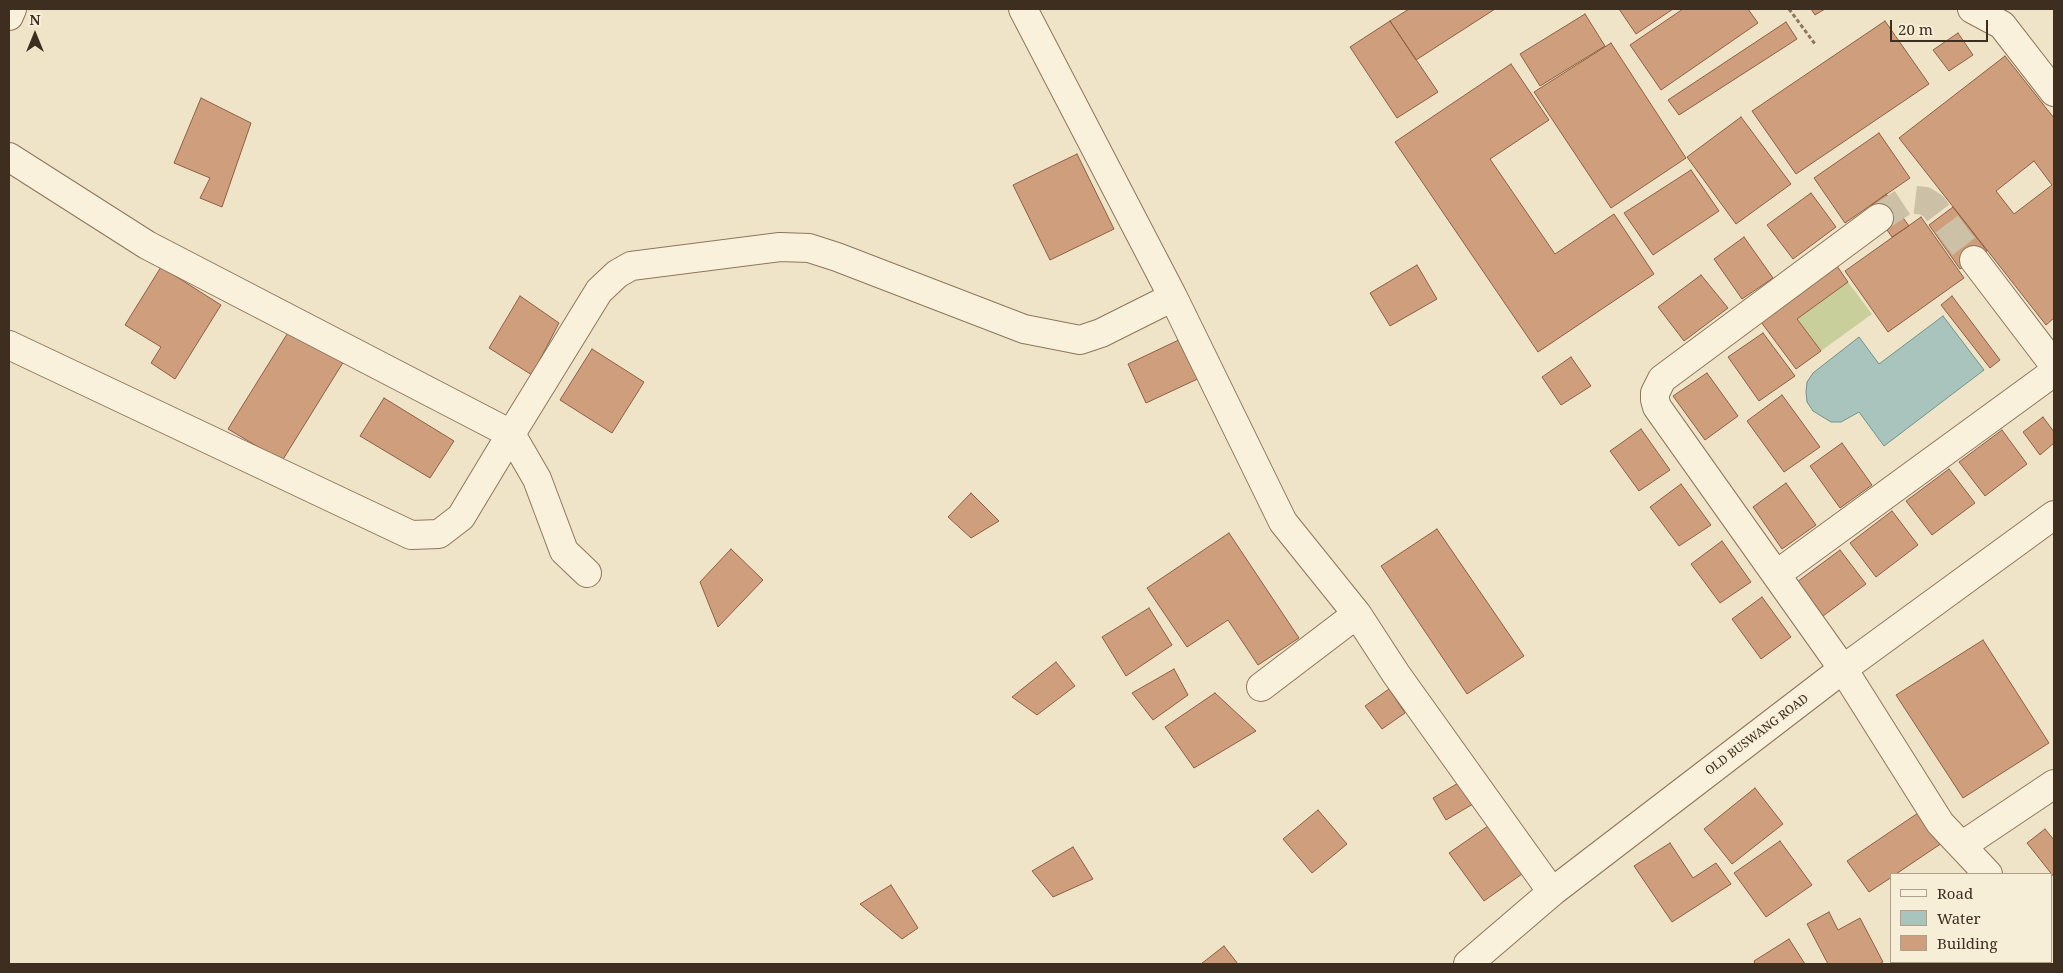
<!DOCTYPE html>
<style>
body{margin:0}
#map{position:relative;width:2063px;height:973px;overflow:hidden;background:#f0e4c8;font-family:"Noto Serif",serif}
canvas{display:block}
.frame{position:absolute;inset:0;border:10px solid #3d2e20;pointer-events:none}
.legend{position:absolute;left:1890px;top:873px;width:162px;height:90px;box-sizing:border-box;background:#f7eed8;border:1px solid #ada18e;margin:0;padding:6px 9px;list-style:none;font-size:15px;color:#3d2e20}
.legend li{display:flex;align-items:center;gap:10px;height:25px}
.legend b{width:25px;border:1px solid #ada18e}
.north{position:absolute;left:10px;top:10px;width:50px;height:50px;-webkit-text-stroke:4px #f7eed8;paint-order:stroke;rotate:0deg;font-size:14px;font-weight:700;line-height:20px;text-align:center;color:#3d2e20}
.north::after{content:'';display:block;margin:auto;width:18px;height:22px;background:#3d2e20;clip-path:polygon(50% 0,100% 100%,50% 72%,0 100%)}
.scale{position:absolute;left:1890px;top:20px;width:98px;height:22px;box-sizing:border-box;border:2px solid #3d2e20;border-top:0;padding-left:6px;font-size:15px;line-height:18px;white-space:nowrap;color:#3d2e20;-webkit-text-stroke:4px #f7eed8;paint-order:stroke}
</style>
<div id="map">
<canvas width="2063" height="973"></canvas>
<div class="frame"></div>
<ul class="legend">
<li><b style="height:6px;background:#faf1dc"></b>Road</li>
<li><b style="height:14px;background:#a9c4bc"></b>Water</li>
<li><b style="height:14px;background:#cf9f7d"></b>Building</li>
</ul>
<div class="north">N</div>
<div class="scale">20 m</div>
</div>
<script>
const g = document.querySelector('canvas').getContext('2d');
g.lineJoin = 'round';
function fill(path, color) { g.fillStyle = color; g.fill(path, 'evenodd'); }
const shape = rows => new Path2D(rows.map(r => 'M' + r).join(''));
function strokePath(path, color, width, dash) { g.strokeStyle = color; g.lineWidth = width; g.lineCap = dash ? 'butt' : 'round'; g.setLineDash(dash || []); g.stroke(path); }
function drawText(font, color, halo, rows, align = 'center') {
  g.font = font + ' "Noto Serif",serif'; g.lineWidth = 4; g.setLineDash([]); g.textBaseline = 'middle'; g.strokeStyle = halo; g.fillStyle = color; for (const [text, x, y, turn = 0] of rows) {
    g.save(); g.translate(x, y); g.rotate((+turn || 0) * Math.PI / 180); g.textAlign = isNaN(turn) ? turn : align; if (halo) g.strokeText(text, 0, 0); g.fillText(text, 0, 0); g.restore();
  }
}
const green = shape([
 [1848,282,1872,314,1821,351,1797,319]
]);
const water = shape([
 [1943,316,1984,370,1884,446,1859,412,1841,422,1831,422,1813,411,1807,402,1806,392,1807,382,1813,373,1859,337,1879,364,1943,316]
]);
const building = shape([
 [1409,9,1495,9,1416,60,1390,21,1409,9],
 [1619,9,1673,9,1636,34,1619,9],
 [1683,9,1748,9,1758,23,1661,90,1630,45,1683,9],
 [1811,9,1825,9,1815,15,1811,9],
 [1585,14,1605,46,1540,86,1520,54,1585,14],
 [1390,21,1438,92,1397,118,1350,47,1390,21],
 [1885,21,1929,84,1796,174,1752,111,1885,21],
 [1786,22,1797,39,1679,115,1668,100,1786,22],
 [1958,33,1973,55,1949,71,1933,50,1958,33],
 [1611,43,1686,158,1611,208,1534,92,1611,43],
 [2005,56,2054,118,2054,318,2046,325,1899,138,2005,56],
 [2034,161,2052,185,2014,214,1996,191,2034,161],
 [1511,64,1549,120,1490,159,1555,254,1614,214,1654,274,1538,352,1395,142,1511,64],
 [201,98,251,123,222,207,200,198,210,178,174,163,201,98],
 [1741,117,1791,184,1736,224,1687,157,1741,117],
 [1879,133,1910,178,1845,223,1814,178,1879,133],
 [1077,154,1114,229,1050,260,1013,185,1077,154],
 [1691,170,1719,211,1653,255,1624,213,1691,170],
 [1811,193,1836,227,1793,259,1767,225,1811,193],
 [1886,194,1909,226,1892,237,1870,206,1886,194],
 [1953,207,1987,251,1960,269,1929,225,1953,207],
 [1921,217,1964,278,1888,332,1845,271,1921,217],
 [1744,237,1773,278,1742,299,1714,259,1744,237],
 [1417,265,1437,299,1390,326,1370,293,1417,265],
 [1837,266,1848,282,1797,319,1821,351,1796,369,1761,322,1837,266],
 [161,267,221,305,175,379,151,363,161,347,125,325,161,267],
 [1701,275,1728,308,1684,341,1658,307,1701,275],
 [520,296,559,323,532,375,489,348,520,296],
 [1952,296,2000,360,1990,368,1941,305,1952,296],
 [289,331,344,361,282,461,228,429,289,331],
 [1763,333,1795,376,1759,401,1728,357,1763,333],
 [1185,337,1204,376,1146,403,1128,364,1185,337],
 [592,349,644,382,612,433,560,400,592,349],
 [1571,357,1591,386,1561,405,1542,377,1571,357],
 [1707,373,1738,416,1705,440,1673,396,1707,373],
 [1782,395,1820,447,1784,472,1747,421,1782,395],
 [384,398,454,441,430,478,360,436,384,398],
 [2043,417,2054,432,2054,443,2040,455,2023,432,2043,417],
 [1641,429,1670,470,1639,491,1610,451,1641,429],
 [2002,430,2027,464,1985,496,1959,462,2002,430],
 [1842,443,1872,485,1840,508,1810,466,1842,443],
 [1949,469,1975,503,1932,535,1906,501,1949,469],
 [1786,483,1816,525,1782,549,1753,507,1786,483],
 [1681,484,1711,525,1679,546,1650,507,1681,484],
 [971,493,999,521,971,538,948,517,971,493],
 [1892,511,1918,545,1876,577,1850,543,1892,511],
 [1437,529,1524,656,1467,694,1381,566,1437,529],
 [1229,533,1299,638,1258,665,1228,620,1187,647,1147,588,1229,533],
 [1722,541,1751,582,1720,603,1691,564,1722,541],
 [731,549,763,580,718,627,700,582,731,549],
 [1840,550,1866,584,1823,616,1797,582,1840,550],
 [1762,597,1791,637,1761,659,1732,619,1762,597],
 [1149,608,1172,645,1126,676,1102,637,1149,608],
 [1983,640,2049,743,1963,798,1896,695,1983,640],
 [1056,662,1075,686,1037,715,1012,697,1056,662],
 [1174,669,1188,695,1153,720,1132,693,1174,669],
 [1389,689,1405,713,1382,729,1365,706,1389,689],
 [1215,693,1256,731,1194,768,1165,727,1215,693],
 [1460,782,1473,804,1446,820,1433,798,1460,782],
 [1755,788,1783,824,1732,864,1704,829,1755,788],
 [1318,810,1347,844,1312,873,1283,839,1318,810],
 [1921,811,1942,843,1896,874,1892,874,1892,877,1869,892,1847,861,1921,811],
 [1488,826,1522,874,1484,901,1449,853,1488,826],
 [2045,829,2054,840,2054,877,2027,843,2045,829],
 [1780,841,1812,885,1766,917,1734,873,1780,841],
 [1670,843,1693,878,1716,863,1731,884,1672,922,1634,866,1670,843],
 [1073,847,1093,879,1053,897,1032,871,1073,847],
 [891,885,918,928,902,939,860,904,891,885],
 [1829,912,1838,930,1860,918,1883,962,1879,964,1828,964,1807,924,1829,912],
 [1789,939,1805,964,1755,964,1754,961,1789,939],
 [1224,946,1238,964,1201,964,1224,946]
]);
const minorTunnel = shape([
 [1879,218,1908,199,1925,201,1933,206,1974,260]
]);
const path = shape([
 [1789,9,1815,44]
]);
const minor = shape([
 [1023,9,1173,297,1283,522,1357,614,1396,674,1552,892],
 [1972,9,2002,25,2054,92],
 [9,16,12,9],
 [9,157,147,245,511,434,599,291,617,274,631,266,780,247,809,248,837,257,1024,329,1080,340,1101,333,1173,297],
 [1879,218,1662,379,1655,393,1655,400,1657,407,1843,669,1940,823,1988,874],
 [1974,260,2054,365],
 [9,345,411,535,439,534,461,517,511,434,537,479,564,551,587,573],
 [1777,574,2054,372],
 [1261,687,1357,614],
 [1963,845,2054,784],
 [1468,964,1552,892,1843,669,2054,515],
 [1946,964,1950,962]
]);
const streetNames = [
 ["OLD BUSWANG ROAD",1757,735,-37]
];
fill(green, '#c9cf9b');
fill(water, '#a9c4bc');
strokePath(water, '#6f938a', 1);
fill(building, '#cf9f7d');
strokePath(building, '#8d5f41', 1);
strokePath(minorTunnel, '#ccc0a6', 28, [28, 14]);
strokePath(minor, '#8d765c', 30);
strokePath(path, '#8d765c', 3, [4, 2.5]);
strokePath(minor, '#faf1dc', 28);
drawText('12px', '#3d2e20', '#f7eed8', streetNames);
</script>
